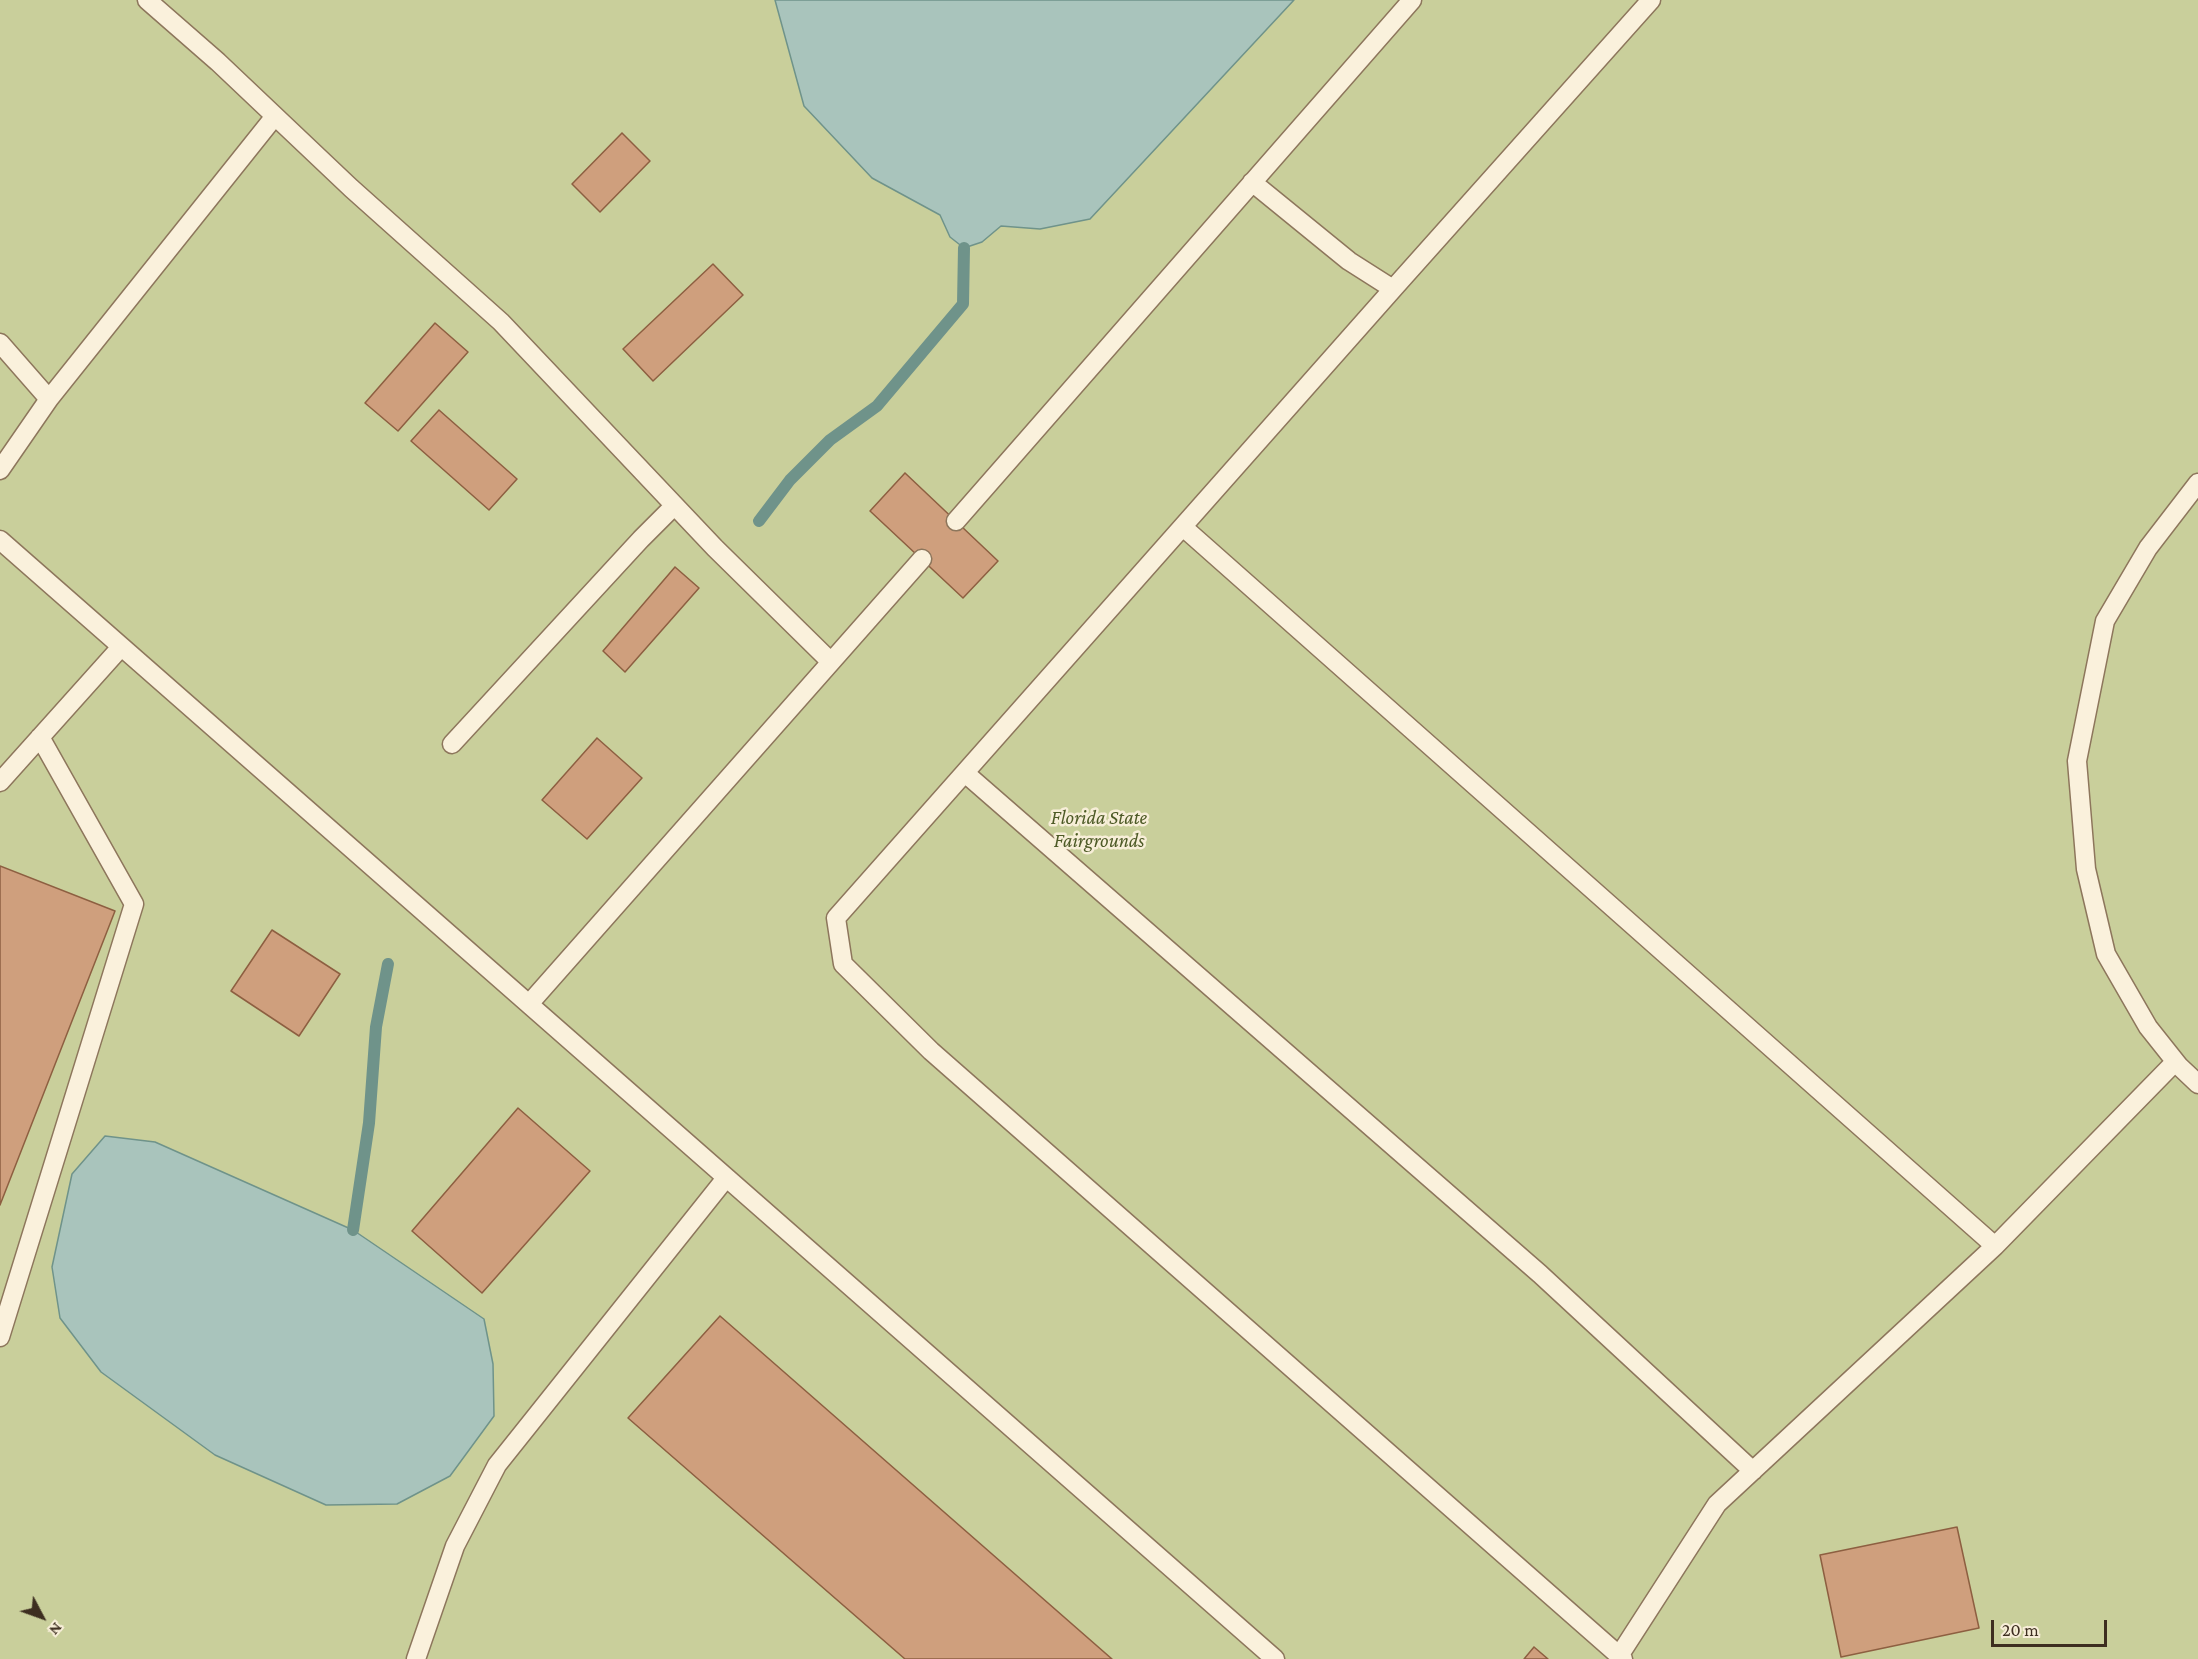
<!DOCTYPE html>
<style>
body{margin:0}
#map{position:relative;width:2198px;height:1659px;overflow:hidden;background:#f0e4c8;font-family:"Crimson Pro",serif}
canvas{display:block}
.north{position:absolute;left:12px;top:1587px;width:60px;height:60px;-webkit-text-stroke:4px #f7eed8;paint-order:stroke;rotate:131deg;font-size:16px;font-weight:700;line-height:24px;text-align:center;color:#3d2e20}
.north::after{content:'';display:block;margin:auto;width:21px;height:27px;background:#3d2e20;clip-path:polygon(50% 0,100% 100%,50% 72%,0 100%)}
.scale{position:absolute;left:1991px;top:1620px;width:116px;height:27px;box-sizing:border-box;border:3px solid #3d2e20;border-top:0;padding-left:8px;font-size:18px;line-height:21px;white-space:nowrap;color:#3d2e20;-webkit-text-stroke:4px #f7eed8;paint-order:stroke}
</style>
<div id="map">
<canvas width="2198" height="1659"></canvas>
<div class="north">N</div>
<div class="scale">20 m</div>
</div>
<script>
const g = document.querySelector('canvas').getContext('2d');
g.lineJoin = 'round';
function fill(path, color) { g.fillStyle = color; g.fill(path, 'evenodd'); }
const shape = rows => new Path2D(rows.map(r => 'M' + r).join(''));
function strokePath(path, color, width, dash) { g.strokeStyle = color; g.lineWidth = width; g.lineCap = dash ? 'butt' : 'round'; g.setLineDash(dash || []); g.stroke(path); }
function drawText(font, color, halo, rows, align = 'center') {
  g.font = font + ' "Crimson Pro",serif'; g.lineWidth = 5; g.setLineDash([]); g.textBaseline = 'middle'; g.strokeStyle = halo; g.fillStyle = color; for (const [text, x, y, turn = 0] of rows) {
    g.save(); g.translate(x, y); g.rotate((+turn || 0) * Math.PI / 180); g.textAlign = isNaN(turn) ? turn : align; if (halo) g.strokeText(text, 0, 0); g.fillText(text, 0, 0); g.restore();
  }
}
const green = shape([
 [0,0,2198,0,2198,1659,0,1659]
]);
const water = shape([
 [775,0,1294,0,1090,219,1040,229,1001,226,982,242,964,248,950,237,940,215,872,178,804,106,775,0],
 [105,1136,155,1142,353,1230,484,1319,493,1364,494,1416,450,1476,397,1504,326,1505,215,1455,101,1372,60,1318,52,1267,72,1174,105,1136]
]);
const stream = shape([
 [759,521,790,480,830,440,877,406,963,304,964,248],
 [353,1230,369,1123,376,1027,388,964]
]);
const building = shape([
 [622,133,650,161,600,212,572,184,622,133],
 [713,264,743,295,653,381,623,349,713,264],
 [435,323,468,352,398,431,365,403,435,323],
 [439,410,517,479,489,510,411,441,439,410],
 [905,473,998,561,963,598,870,511,905,473],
 [675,567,699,588,625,672,603,651,675,567],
 [597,738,642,778,587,839,542,800,597,738],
 [0,866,115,911,0,1205,0,866],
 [272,930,340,974,299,1036,231,991,272,930],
 [518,1108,590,1171,482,1293,412,1231,518,1108],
 [720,1316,1112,1659,905,1659,628,1418,720,1316],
 [1957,1527,1979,1628,1841,1657,1820,1555,1957,1527],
 [1534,1647,1548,1659,1524,1659,1534,1647]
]);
const lane = shape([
 [147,0,218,62,351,188,501,322,715,548,831,662],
 [1252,182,1349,261,1393,289,1651,0],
 [1393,289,836,918,843,964,931,1051,1623,1659],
 [0,343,49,399,0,470],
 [49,399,275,116],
 [2198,483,2148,548,2105,621,2077,761,2086,869,2106,954,2148,1027,2179,1066,2198,1084],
 [956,521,1412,0],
 [1183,527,1995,1246,2175,1062],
 [0,540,1275,1659],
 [452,744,641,539,674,506],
 [965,773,1540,1274,1753,1471],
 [0,782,121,647],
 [529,1004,922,559],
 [0,1337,134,904,40,737],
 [1619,1656,1717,1504,1995,1246],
 [416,1659,455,1546,497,1465,726,1178]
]);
const parkNames = [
 ["Florida State",1099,818],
 ["Fairgrounds",1099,841]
];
fill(green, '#c9cf9b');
fill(water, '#a9c4bc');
strokePath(water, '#6f938a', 1.5);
strokePath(stream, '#6f938a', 12);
fill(building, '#cf9f7d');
strokePath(building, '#8d5f41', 1.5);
strokePath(lane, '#8d765c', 21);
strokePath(lane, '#faf1dc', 18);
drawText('italic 20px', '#4d5a26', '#f7eed8', parkNames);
</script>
